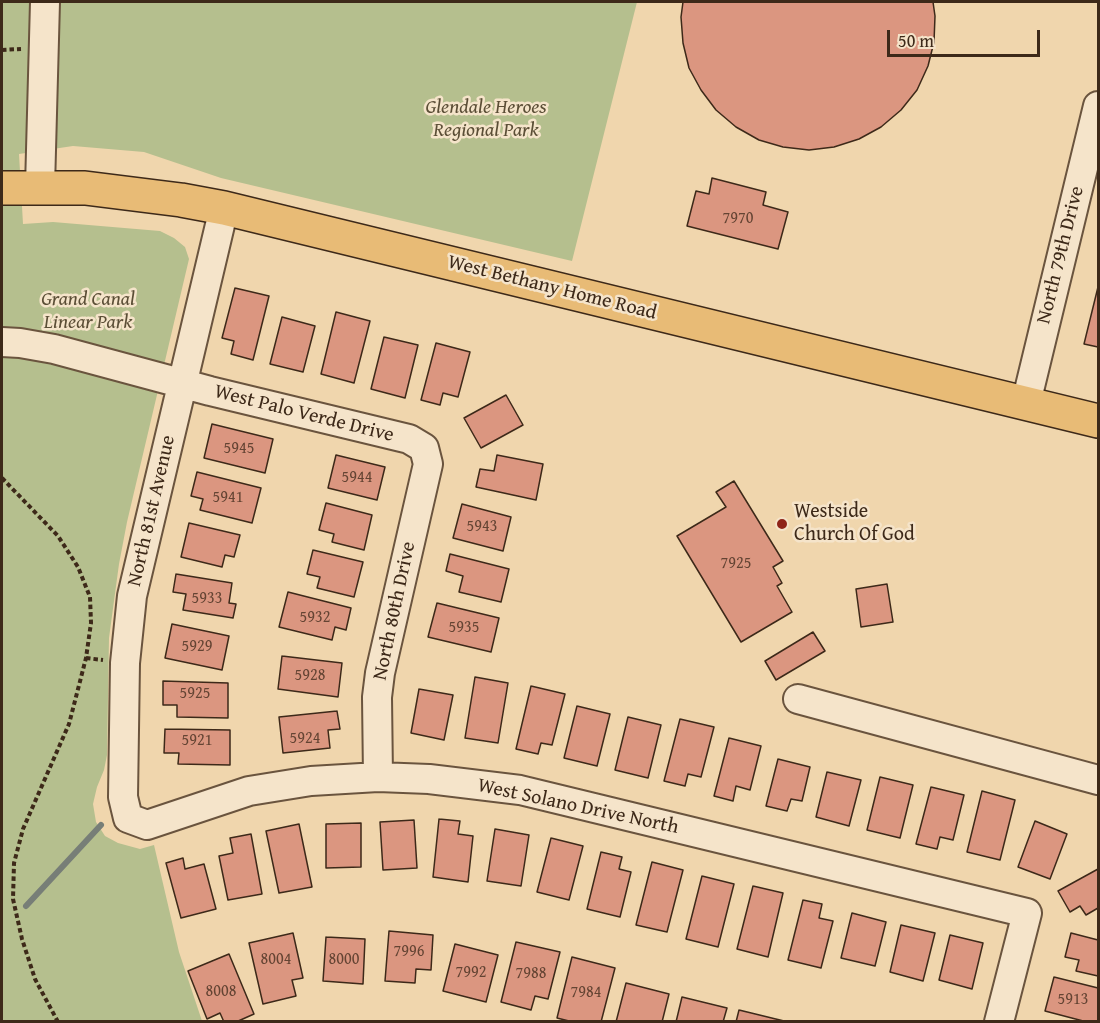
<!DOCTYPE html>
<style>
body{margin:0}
#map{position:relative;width:1100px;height:1023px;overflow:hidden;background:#f0d6ad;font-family:"Gentium Book Plus",serif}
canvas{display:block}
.frame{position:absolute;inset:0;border:3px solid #3d2919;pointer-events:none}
.scale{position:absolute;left:887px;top:30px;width:153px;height:27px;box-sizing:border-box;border:3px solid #3d2919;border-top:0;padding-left:8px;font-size:18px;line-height:21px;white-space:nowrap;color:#3d2919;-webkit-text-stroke:4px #f5e4ca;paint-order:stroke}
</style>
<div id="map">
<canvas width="1100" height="1023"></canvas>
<div class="frame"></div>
<div class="scale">50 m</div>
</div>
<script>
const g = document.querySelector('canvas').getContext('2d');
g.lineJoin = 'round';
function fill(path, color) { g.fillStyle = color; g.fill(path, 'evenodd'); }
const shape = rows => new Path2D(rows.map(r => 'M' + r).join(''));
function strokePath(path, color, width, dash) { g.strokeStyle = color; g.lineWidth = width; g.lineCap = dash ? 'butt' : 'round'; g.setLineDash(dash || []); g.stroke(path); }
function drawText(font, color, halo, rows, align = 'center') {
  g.font = font + ' "Gentium Book Plus",serif'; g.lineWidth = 5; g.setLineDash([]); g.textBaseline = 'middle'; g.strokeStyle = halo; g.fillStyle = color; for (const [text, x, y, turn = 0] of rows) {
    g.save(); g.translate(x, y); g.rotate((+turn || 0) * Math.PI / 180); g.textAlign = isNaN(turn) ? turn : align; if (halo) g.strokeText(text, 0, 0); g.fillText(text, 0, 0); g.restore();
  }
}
const green = shape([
 [2,2,637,2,572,261,221,178,144,152,73,146,19,154,23,224,53,222,160,231,174,238,185,247,189,259,127,522,119,564,109,638,107,755,104,770,97,787,93,804,96,822,105,836,118,843,140,849,154,845,179,952,202,1021,2,1022]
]);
const stream = shape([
 [26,906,101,825]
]);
const building = shape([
 [683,2,933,2,935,16,934,42,928,66,917,90,901,110,881,127,859,139,834,147,809,150,783,147,759,140,736,127,716,110,701,90,689,68,683,43,681,17,683,2],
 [712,178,766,192,763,205,788,212,778,249,687,226,696,191,709,194,712,178],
 [1098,287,1098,347,1084,344,1098,287],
 [235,288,269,296,253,360,231,354,234,341,222,338,235,288],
 [336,312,370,321,354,383,321,374,336,312],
 [282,317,315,326,303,372,270,364,282,317],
 [384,337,418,345,405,398,371,389,384,337],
 [436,343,470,352,458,397,443,393,440,405,421,400,436,343],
 [506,395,523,425,481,448,464,418,506,395],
 [212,424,273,439,265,473,204,458,212,424],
 [336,455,385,467,377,500,328,488,336,455],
 [497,455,543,464,536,500,476,487,480,469,494,471,497,455],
 [197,472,261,488,252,523,200,510,203,499,191,496,197,472],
 [734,481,783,561,773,567,782,583,777,586,792,612,741,642,677,536,726,507,716,492,734,481],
 [326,503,372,515,364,550,332,542,334,534,319,530,326,503],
 [462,504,511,517,503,551,453,538,462,504],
 [189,523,240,535,234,557,225,555,222,567,181,557,189,523],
 [313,550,363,562,354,597,317,588,320,577,307,574,313,550],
 [450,554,509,569,501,602,459,592,463,576,446,571,450,554],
 [176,574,232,583,229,603,236,604,233,618,183,610,186,594,173,592,176,574],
 [887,584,893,622,861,627,856,589,887,584],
 [288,592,351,608,346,630,335,627,332,640,279,627,288,592],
 [437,603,499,618,491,652,428,637,437,603],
 [172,624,229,636,222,670,165,658,172,624],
 [813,632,825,651,776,680,765,661,813,632],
 [282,656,342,663,338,697,278,689,282,656],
 [475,677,508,683,498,743,465,738,475,677],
 [163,681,228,683,228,718,177,717,177,705,163,705,163,681],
 [531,686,565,694,552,745,541,743,538,754,516,749,531,686],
 [419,689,453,695,444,740,411,733,419,689],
 [577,706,610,714,597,766,564,758,577,706],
 [337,711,340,729,328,730,330,748,283,753,279,717,337,711],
 [628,717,661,725,648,778,615,770,628,717],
 [680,719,714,727,701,777,688,774,685,786,664,781,680,719],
 [165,729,230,730,230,765,178,764,179,753,164,753,165,729],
 [729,738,761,746,750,790,736,786,733,801,714,796,729,738],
 [778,759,810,767,802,801,791,799,787,811,766,806,778,759],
 [827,772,861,780,849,826,816,817,827,772],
 [880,777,913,785,900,838,867,830,880,777],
 [931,787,964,795,953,840,940,837,937,849,916,844,931,787],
 [982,791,1015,800,1000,860,967,852,982,791],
 [439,819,460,821,458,834,473,836,468,882,433,877,439,819],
 [414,820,417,868,383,870,380,822,414,820],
 [1035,821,1067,834,1050,879,1018,867,1035,821],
 [361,823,361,867,326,868,326,824,361,823],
 [299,824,312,887,279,893,266,831,299,824],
 [495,829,529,835,521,886,487,881,495,829],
 [251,834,262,894,228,900,219,856,233,853,230,838,251,834],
 [551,838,583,846,569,900,537,892,551,838],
 [601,852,622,857,619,869,631,872,620,917,587,909,601,852],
 [183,858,185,869,204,864,216,909,181,918,166,863,183,858],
 [652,862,683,870,667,932,636,925,652,862],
 [1098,869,1098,908,1086,915,1080,906,1070,912,1058,891,1098,869],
 [702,876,734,884,718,947,686,939,702,876],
 [753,886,783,893,768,957,737,949,753,886],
 [803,900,822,904,819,918,833,921,821,968,788,960,803,900],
 [852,913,886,922,875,966,841,958,852,913],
 [901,925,935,933,923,981,890,972,901,925],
 [389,931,433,935,431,970,416,969,415,983,385,981,389,931],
 [293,933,303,978,292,980,296,996,263,1004,249,943,293,933],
 [1071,933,1098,940,1098,976,1076,971,1079,960,1065,957,1071,933],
 [950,935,983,943,972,989,939,980,950,935],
 [326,937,365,939,363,984,323,981,326,937],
 [516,942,560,952,548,999,535,996,531,1010,501,1002,516,942],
 [455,944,498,955,486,1002,443,991,455,944],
 [229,954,254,1014,236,1022,224,1022,220,1013,207,1019,188,971,229,954],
 [572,957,615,968,601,1022,573,1022,557,1018,572,957],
 [1054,977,1098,988,1098,1022,1087,1022,1045,1011,1054,977],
 [626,983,669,994,662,1022,616,1022,626,983],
 [682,997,727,1008,723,1022,676,1022,682,997],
 [739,1010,784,1021,784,1022,736,1022,739,1010]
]);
const path = shape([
 [2,50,21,49],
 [2,478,58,536,78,567,90,597,91,623,86,658,69,724,23,829,14,863,13,899,22,939,35,979,58,1022],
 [86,658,103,660]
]);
const minor = shape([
 [40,187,45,2],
 [224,208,132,596,125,663,123,797,128,818,147,825,249,791,311,781,378,777,429,779,520,790,1027,913,999,1022],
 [2,342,20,343,54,349,210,391,409,439,424,448,428,464,380,673,377,697,378,777],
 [1026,403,1098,106],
 [798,699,1098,780]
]);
const major = shape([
 [2,188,85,188,181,200,224,208,1098,421]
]);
const markers = [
 [782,524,6,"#8f2418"]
];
const numberNames = [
 ["7970",738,219],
 ["5945",239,449],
 ["5944",357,478],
 ["5941",228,498],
 ["5943",482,527],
 ["7925",736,564],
 ["5933",207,599],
 ["5932",315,618],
 ["5935",464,628],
 ["5929",197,647],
 ["5928",310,676],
 ["5925",195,694],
 ["5924",305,739],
 ["5921",197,741],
 ["7996",409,952],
 ["8004",276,960],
 ["8000",344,960],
 ["7992",471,973],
 ["7988",531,974],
 ["8008",221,992],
 ["7984",586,993],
 ["5913",1073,1000]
];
const parkNames = [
 ["Glendale Heroes",486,108],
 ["Regional Park",486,131],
 ["Grand Canal",88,300],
 ["Linear Park",88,323]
];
const streetNames = [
 ["North 79th Drive",1061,255,-76],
 ["West Bethany Home Road",552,288,14],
 ["West Palo Verde Drive",304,414,14],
 ["North 81st Avenue",152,511,-77],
 ["North 80th Drive",395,611,-78],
 ["West Solano Drive North",578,807,12]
];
const poiNames = [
 ["Westside",794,512],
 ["Church Of God",794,535]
];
fill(green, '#b5bf8e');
strokePath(stream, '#777e77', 6);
fill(building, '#db9680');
strokePath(building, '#3d2919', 1.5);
strokePath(minor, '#6a543e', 32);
strokePath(major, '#3d2919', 36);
strokePath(path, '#3d2919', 4, [4.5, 3]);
strokePath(minor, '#f5e4ca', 28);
strokePath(major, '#e8bb76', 33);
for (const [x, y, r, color] of markers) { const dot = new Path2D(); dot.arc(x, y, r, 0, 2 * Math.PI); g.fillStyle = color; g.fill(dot); strokePath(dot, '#f5e4ca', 2); }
drawText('16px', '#644433', null, numberNames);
drawText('italic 20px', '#5b4e36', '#f5e4ca', parkNames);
drawText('20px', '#3d2919', '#f5e4ca', streetNames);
drawText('20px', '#3d2919', '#f5e4ca', poiNames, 'left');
</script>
